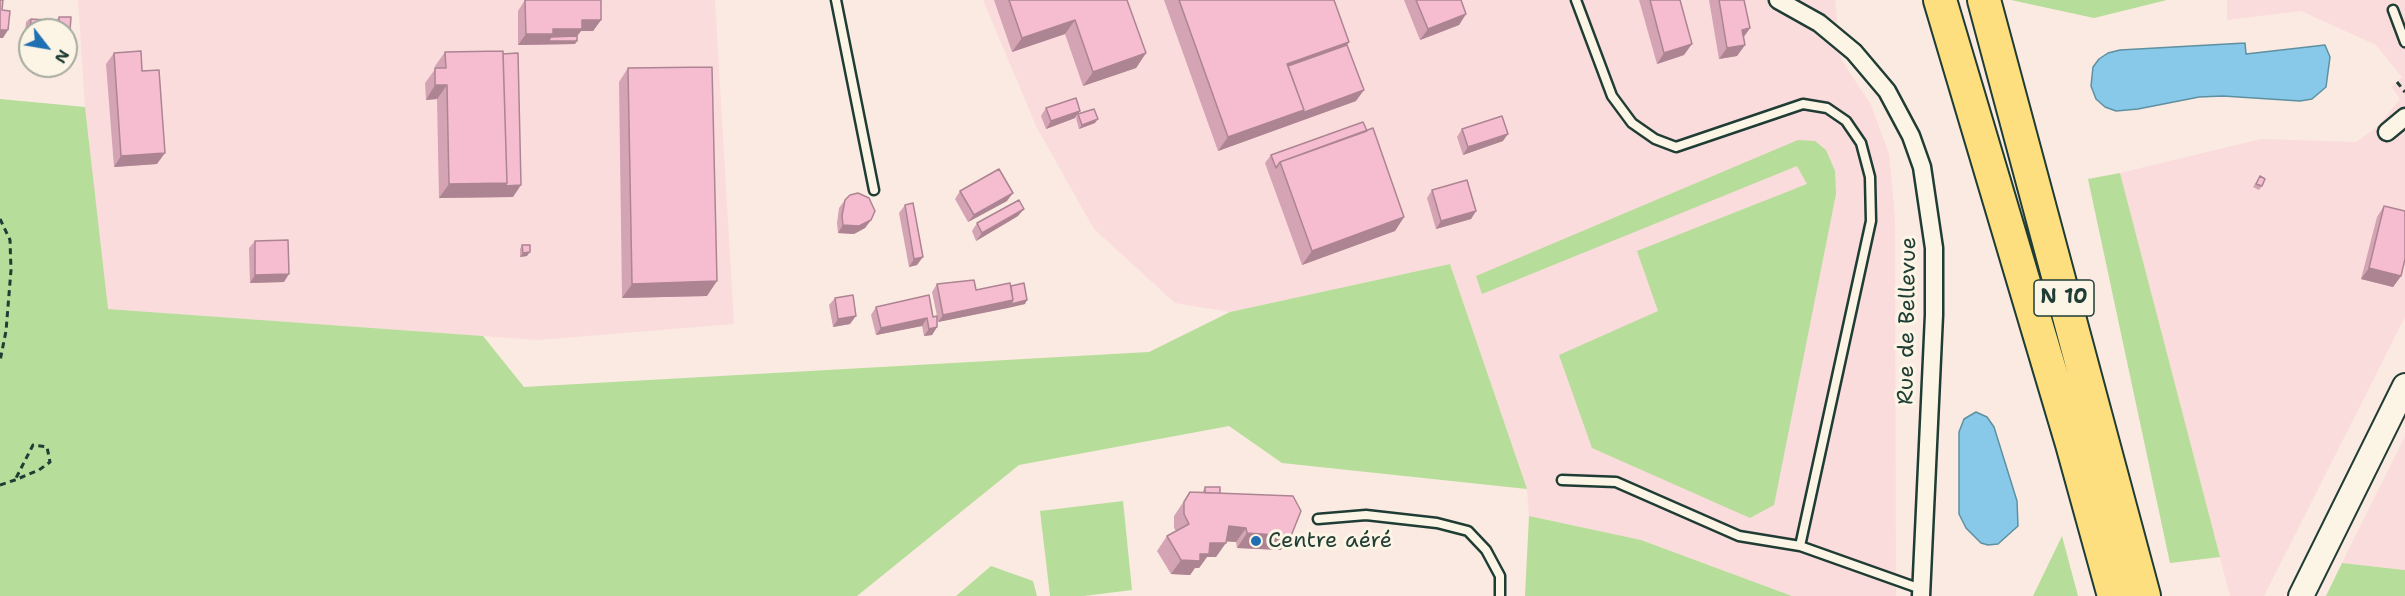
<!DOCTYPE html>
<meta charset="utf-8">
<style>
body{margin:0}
#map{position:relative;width:2405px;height:596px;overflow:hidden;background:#fbeae1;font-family:"Shantell Sans",sans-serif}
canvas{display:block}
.north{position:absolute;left:18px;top:18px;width:60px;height:60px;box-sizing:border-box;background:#fcf5e5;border:2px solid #a4ab9e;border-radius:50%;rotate:121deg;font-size:16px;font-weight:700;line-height:24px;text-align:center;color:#1f3d34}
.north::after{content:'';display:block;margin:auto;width:21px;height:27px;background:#1f6fb2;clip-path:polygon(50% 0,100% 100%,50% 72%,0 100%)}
</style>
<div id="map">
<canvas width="2405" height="596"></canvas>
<div class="north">N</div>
</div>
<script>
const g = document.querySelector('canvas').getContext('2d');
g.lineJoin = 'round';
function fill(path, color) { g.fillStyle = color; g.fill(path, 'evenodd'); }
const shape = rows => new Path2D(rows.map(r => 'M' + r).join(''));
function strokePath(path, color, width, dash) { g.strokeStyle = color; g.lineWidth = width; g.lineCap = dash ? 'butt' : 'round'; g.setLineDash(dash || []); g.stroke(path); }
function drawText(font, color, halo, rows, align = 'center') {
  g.font = font + ' "Shantell Sans",sans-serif'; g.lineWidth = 6; g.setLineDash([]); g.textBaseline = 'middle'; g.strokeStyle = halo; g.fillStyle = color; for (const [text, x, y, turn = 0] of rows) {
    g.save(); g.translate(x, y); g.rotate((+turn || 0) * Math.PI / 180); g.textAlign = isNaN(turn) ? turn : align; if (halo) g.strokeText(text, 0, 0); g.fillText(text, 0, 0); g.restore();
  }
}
const built = shape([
 [78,0,715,0,734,324,538,340,107,309,85,107],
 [983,0,1835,0,1841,59,1871,105,1889,154,1895,218,1896,596,1792,596,1641,540,1529,516,1527,489,1450,264,1230,312,1175,303,1094,229,1037,128],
 [2227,0,2405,0,2405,317,2264,596,2230,596,2120,173,2261,139,2356,142,2377,127,2400,99,2392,87,2402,77,2376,45,2301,11,2227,20],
 [2405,436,2405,570,2342,563]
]);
const green = shape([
 [2011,0,2167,0,2094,18],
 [0,99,85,107,108,309,483,336,524,387,1149,352,1230,312,1450,264,1527,489,1282,463,1229,426,1019,465,857,596,0,596],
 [1798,140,1815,141,1826,150,1835,171,1836,194,1774,505,1750,518,1592,448,1559,355,1658,311,1637,251,1807,184,1797,166,1482,294,1476,276],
 [2120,173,2220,557,2170,563,2088,179],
 [1123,501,1132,590,1084,596,1050,596,1040,511],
 [1529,516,1641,540,1792,596,1525,596],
 [2062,536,2078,596,2033,596],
 [2342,563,2405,570,2405,596,2326,596],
 [991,566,1033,581,1037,596,956,596]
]);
const water = shape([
 [2245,43,2246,54,2325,45,2330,57,2326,87,2312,99,2300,101,2223,96,2199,97,2138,109,2116,111,2105,107,2096,99,2091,86,2093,67,2099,59,2108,53,2120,50,2245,43],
 [1976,412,1987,417,1994,427,2017,501,2018,526,1998,544,1988,545,1981,543,1966,528,1959,514,1959,432,1964,419,1976,412]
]);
const path = shape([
 [2397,82,2405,92],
 [0,219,10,240,11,270,6,331,0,361],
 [0,485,15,480,39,470,50,462,47,447,33,445,15,480]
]);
const lane = shape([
 [836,0,874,190],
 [1576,0,1612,96,1632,123,1655,139,1676,147,1803,104,1827,108,1846,121,1861,143,1870,177,1871,221,1800,546],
 [2393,10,2405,42],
 [1562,480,1616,482,1739,536,1800,546,1921,589],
 [1318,519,1366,515,1437,523,1468,531,1486,550,1500,576,1500,596]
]);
const street = shape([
 [1778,0,1819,23,1854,52,1887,91,1911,136,1922,167,1934,248,1934,315,1921,596],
 [2387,132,2405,117]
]);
const secondary = shape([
 [2301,596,2405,386]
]);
const highway = shape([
 [1940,0,2072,444,2114,596],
 [1984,0,2144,596]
]);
const wall = shape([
 [525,0,601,20,593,31,581,31,577,36,575,44,518,45,518,11],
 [994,0,1127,0,1146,53,1136,68,1083,86,1065,34,1012,52],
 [1164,0,1334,0,1356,101,1218,151],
 [1404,0,1461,0,1466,14,1459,25,1420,40],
 [1639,0,1680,0,1684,55,1657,64],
 [1709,0,1744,0,1750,28,1744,37,1745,45,1737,56,1719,59],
 [59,17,71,17,30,49,24,49,26,22,29,19,56,20],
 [445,52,513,197,439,198,437,99,426,100,425,83,436,68,435,66],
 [114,53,142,71,157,164,114,167,106,64],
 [628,68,707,296,622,298,619,82],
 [1046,108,1075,118,1046,129,1041,116],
 [1078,114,1095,123,1079,129,1076,118],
 [1462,129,1503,141,1463,155,1457,137],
 [1271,155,1404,217,1395,231,1302,265,1265,163],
 [2260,176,2262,186,2259,190,2253,187],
 [1432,190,1476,211,1471,219,1436,229,1427,198],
 [960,191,1007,201,968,222,955,199],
 [845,200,871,220,865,228,854,234,838,233,837,223,839,208],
 [905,205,917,265,909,267,899,213],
 [2384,206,2401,276,2393,287,2361,279,2377,217],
 [1018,216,976,241,972,231,977,223],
 [255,241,284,282,250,283,249,248],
 [522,245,527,256,520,257,520,249],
 [937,284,976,290,1011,286,1025,304,938,322,937,319,937,327,932,335,924,336,922,326,876,335,871,315,876,307,933,317,937,316,932,292],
 [835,298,850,324,833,327,829,305],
 [1205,487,1220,493,1281,550,1237,548,1236,542,1226,541,1216,557,1207,557,1199,568,1195,568,1190,575,1171,574,1157,551,1167,536,1176,531,1174,528,1174,516,1190,492,1203,493,1203,491]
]);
const shadedWall = shape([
 [1466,14,1459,25,1420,40,1428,29],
 [582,20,601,20,593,31,581,31,574,40,577,41,575,44,518,45,526,34,553,29],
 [1075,20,1065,34,1012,52,1022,38],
 [1750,28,1742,39,1742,30],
 [0,30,8,30,3,38,0,38],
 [30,41,30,49,24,49],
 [1349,42,1340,56,1288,74,1287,64],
 [1692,44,1684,55,1657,64,1664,53],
 [1745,45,1737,56,1719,59,1727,48],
 [1146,53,1136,68,1083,86,1093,72],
 [435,85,447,85,437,99,426,100],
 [1364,90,1356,101,1218,151,1228,137,1304,110],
 [1080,111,1075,118,1046,129,1051,121],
 [1098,119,1095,123,1079,129,1082,125],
 [1508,134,1503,141,1463,155,1468,147],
 [165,153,157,164,114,167,121,156],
 [507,183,521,185,513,197,439,198,449,184],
 [1013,193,1007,201,968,222,974,215],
 [1024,209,1018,216,976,241,982,233],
 [1476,211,1471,219,1436,229,1441,221],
 [1404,217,1395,231,1302,265,1312,251],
 [871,220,865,228,854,234,838,233,843,225],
 [530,252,527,256,520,257,523,253],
 [923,257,917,265,909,267,914,259],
 [2369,268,2401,276,2393,287,2361,279],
 [289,274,284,282,250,283,255,275],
 [717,281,707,296,622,298,632,284],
 [1013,300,1008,308,938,322,943,315],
 [1027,300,1025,304,1008,308,1011,304],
 [856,316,850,324,833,327,838,319],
 [927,318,922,326,876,335,881,328],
 [937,327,932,335,924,336,929,329],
 [1229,526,1246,528,1236,542,1220,541],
 [1247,533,1291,536,1281,550,1237,548],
 [1210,543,1226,543,1216,557,1207,557,1199,568,1195,568,1190,575,1171,574,1181,560]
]);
const building = shape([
 [0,0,3,0,2,10,10,11,8,30,0,30,0,0],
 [525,0,601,0,601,20,582,20,582,29,553,29,553,34,526,34,525,0],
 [1009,0,1127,0,1146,53,1093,72,1075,20,1022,38,1009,0],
 [1179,0,1334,0,1349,42,1287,64,1304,110,1228,137,1179,0],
 [1416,0,1461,0,1466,14,1428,29,1416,0],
 [1650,0,1680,0,1692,44,1664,53,1650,0],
 [1719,0,1744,0,1750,28,1742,30,1745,45,1727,48,1719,0],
 [59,17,71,17,69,44,66,44,66,30,30,30,31,19,59,21,59,17],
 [577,36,577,41,548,41,551,37,577,36],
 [1347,45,1364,90,1302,113,1304,110,1288,66,1347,45],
 [141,51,142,71,159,70,165,153,121,156,114,53,141,51],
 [503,51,507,183,449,184,447,85,435,85,435,68,446,68,445,52,503,51],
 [518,53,521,185,505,186,507,183,503,54,518,53],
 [712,67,717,281,632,284,628,68,712,67],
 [1076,98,1080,111,1051,121,1046,108,1076,98],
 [1094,109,1098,119,1082,125,1078,114,1094,109],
 [1502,116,1508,134,1468,147,1462,129,1502,116],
 [1363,122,1367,131,1280,162,1276,168,1271,155,1363,122],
 [1373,128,1404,217,1312,251,1280,162,1373,128],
 [999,169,1013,193,974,215,960,191,999,169],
 [2260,176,2265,179,2262,186,2256,184,2260,176],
 [1467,180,1476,211,1441,221,1432,190,1467,180],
 [858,193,869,198,875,211,871,220,859,226,843,225,842,216,845,200,850,195,858,193],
 [1019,200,1024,209,982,233,977,223,1019,200],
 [913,203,923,257,914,259,905,205,913,203],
 [2384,206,2405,211,2405,259,2401,276,2369,268,2384,206],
 [288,240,289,274,255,275,255,241,288,240],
 [522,245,530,245,530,252,523,253,522,245],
 [974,280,976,290,1010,283,1013,300,943,315,937,284,974,280],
 [1024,283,1027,300,1011,304,1013,300,1011,286,1024,283],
 [853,295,856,316,838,319,835,298,853,295],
 [929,295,933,317,937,316,937,327,929,329,927,318,881,328,876,307,929,295],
 [1205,487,1220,487,1220,493,1205,493,1205,487],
 [1190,492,1293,496,1301,511,1291,536,1247,533,1246,528,1229,526,1226,543,1210,543,1209,554,1200,554,1200,561,1181,560,1167,536,1189,524,1184,514,1184,502,1190,492]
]);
const markers = [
 [1256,541,6,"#1f6fb2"]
];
const shields = [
 [2064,298,60]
];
const shieldNames = [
 ["N 10",2064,298]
];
const streetNames = [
 ["Rue de Bellevue",1908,321,-89]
];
const poiNames = [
 ["Centre aéré",1268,541]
];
fill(built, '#fadcdc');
fill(green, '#b6dd99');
fill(water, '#88c8e9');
strokePath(water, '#5e90a1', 1.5);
strokePath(lane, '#1f3d34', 13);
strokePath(street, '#1f3d34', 21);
strokePath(secondary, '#1f3d34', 28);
strokePath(highway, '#1f3d34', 36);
strokePath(path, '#1f3d34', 3, [6, 4.5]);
strokePath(lane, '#fcf5e5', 8);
strokePath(street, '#fcf5e5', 16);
strokePath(secondary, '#fcf5e5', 24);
strokePath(highway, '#fedf80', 32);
fill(wall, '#d4a3b4');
fill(shadedWall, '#ac8492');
fill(building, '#f6bdd1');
strokePath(building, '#ac8492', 1.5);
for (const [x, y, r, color] of markers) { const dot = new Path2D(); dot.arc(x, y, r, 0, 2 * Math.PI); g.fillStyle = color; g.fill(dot); strokePath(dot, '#fcf5e5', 2); }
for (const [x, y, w] of shields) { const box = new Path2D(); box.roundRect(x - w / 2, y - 18, w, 36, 4.5); g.fillStyle = '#fcf5e5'; g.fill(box); strokePath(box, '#1f3d34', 1.5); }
drawText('bold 21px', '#1f3d34', null, shieldNames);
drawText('22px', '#1f3d34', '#fcf5e5', streetNames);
drawText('22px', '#1f3d34', '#fcf5e5', poiNames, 'left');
</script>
